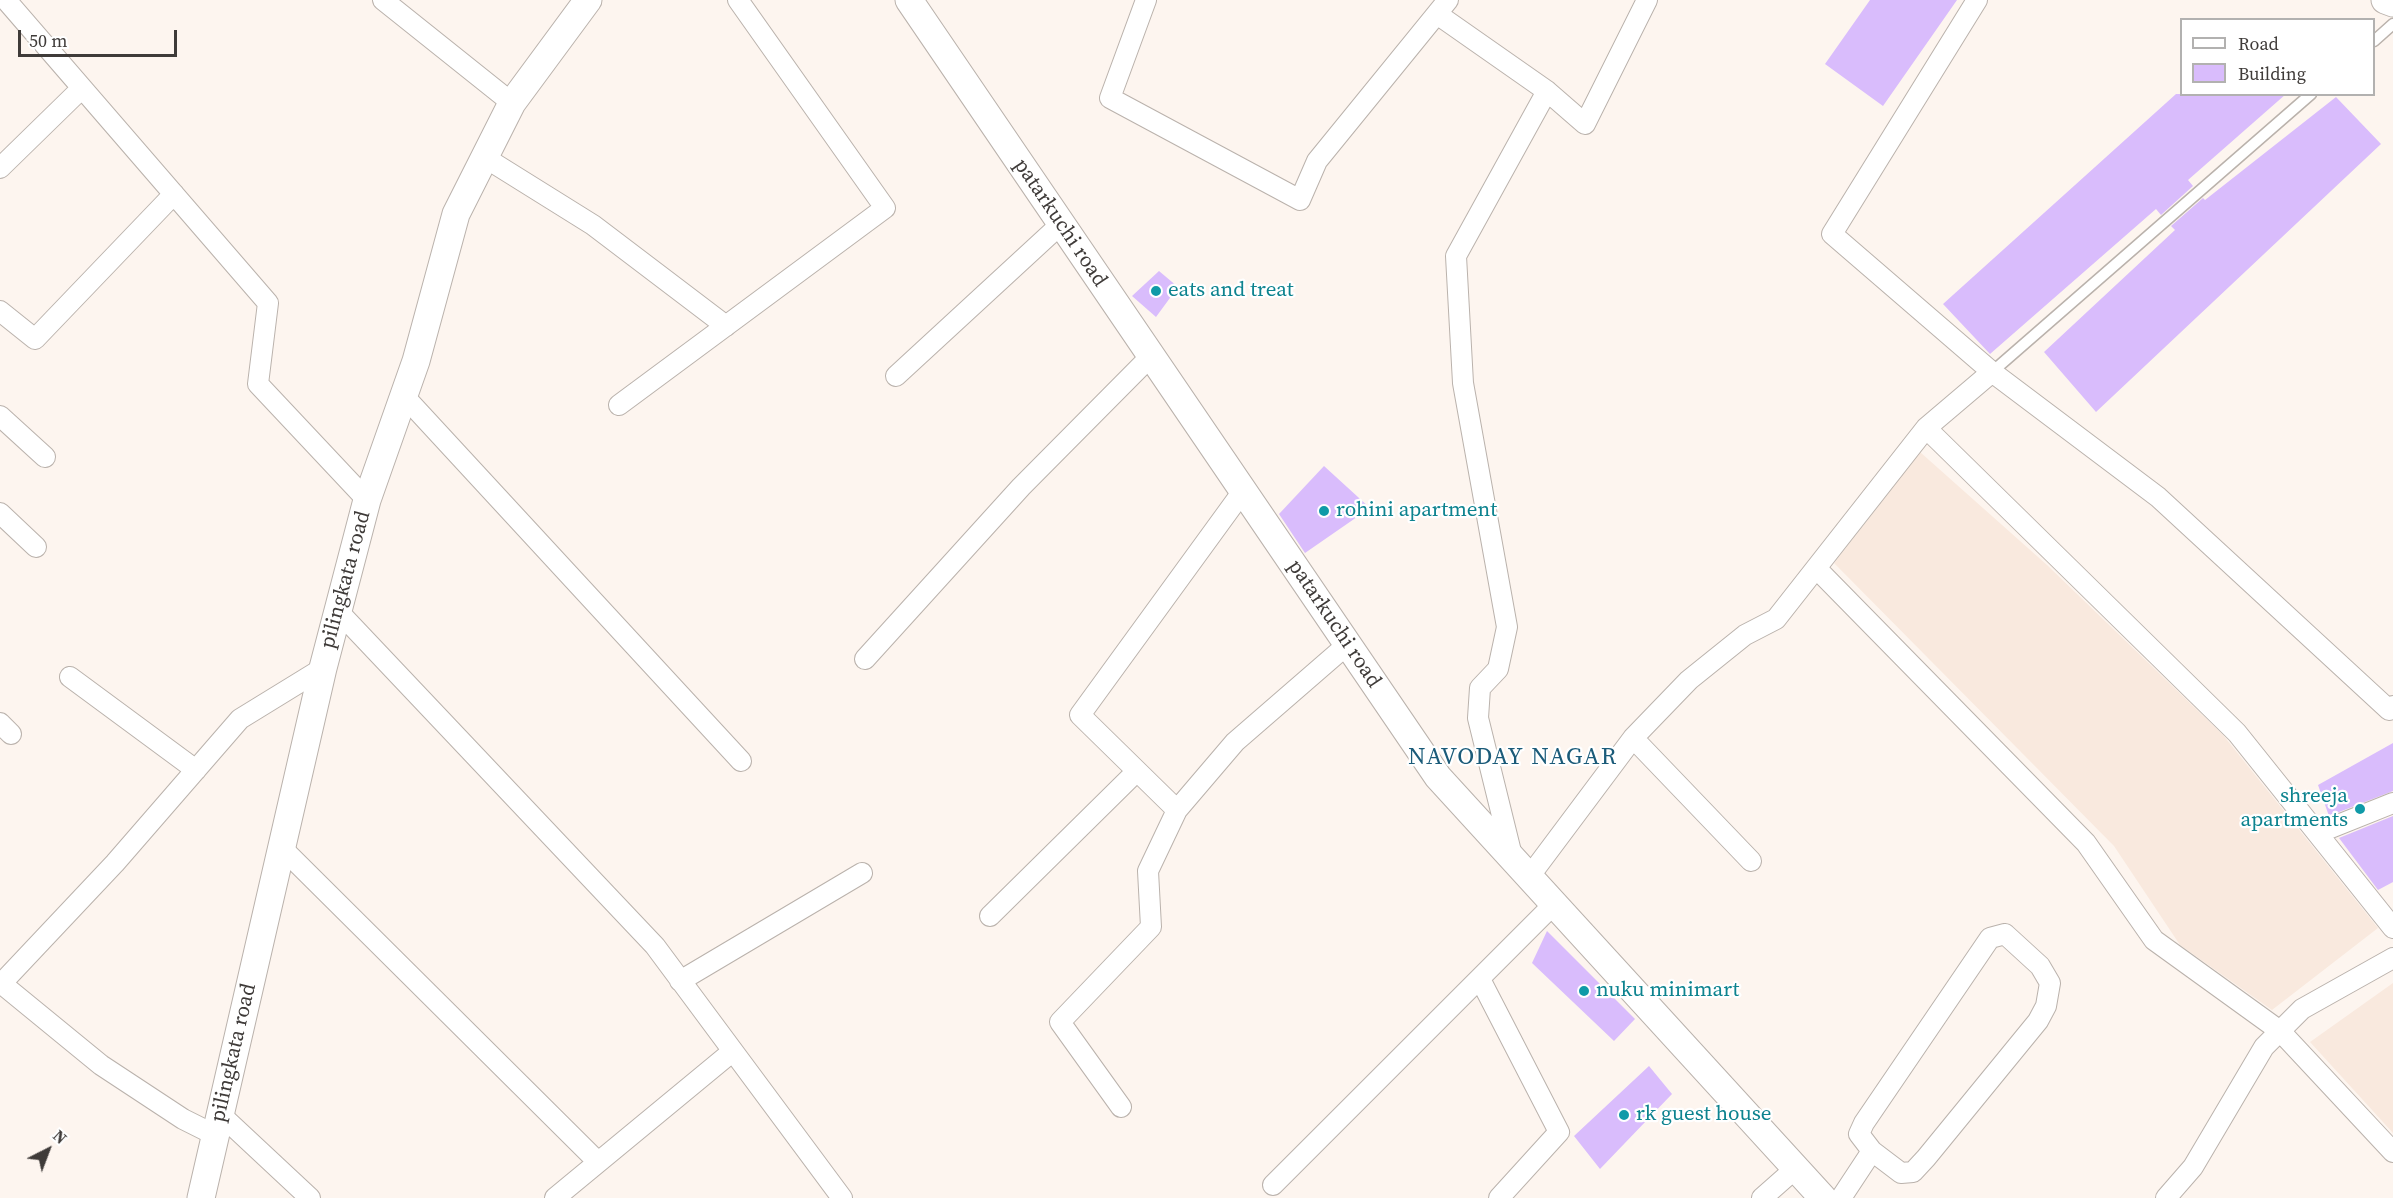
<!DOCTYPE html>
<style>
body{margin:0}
#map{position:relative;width:2393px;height:1198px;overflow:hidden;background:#fdf5ef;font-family:"Source Serif 4",serif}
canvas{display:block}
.legend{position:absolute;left:2180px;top:18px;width:195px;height:78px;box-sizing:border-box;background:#fff;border:2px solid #b2b1b0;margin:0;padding:8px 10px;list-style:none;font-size:18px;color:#3f3b39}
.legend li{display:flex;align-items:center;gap:12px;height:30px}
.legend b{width:30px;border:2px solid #b2b1b0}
.north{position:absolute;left:18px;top:1120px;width:60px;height:60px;-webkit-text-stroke:4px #fff;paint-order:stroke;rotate:42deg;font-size:16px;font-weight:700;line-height:24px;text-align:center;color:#3f3b39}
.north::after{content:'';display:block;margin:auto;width:21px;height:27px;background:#3f3b39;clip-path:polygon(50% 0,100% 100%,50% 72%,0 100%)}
.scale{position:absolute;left:18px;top:30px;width:159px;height:27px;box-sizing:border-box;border:3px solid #3f3b39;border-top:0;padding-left:8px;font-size:18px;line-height:21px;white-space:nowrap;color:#3f3b39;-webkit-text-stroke:4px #fff;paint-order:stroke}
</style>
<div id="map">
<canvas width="2393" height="1198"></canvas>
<ul class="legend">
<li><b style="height:8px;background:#fff"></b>Road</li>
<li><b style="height:16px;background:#d9bcfc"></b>Building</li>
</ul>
<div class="north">N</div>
<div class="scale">50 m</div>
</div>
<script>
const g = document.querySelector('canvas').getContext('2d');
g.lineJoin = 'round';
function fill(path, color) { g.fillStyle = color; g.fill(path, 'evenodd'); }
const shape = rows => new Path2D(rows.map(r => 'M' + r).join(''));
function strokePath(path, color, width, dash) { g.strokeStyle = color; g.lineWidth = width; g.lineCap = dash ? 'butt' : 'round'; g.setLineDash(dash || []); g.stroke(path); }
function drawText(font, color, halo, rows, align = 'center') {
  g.font = font + ' "Source Serif 4",serif'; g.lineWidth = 4.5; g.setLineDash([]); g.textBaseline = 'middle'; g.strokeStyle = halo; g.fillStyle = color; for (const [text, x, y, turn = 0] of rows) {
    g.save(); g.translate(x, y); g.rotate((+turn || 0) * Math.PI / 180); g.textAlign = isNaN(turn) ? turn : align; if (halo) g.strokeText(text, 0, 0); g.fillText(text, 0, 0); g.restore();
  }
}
const built = shape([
 [1920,452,2047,565,2223,735,2378,928,2272,1010,2180,945,2114,846,1834,563],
 [2393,983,2393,1133,2310,1042]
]);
const building = shape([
 [1870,0,1957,0,1883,106,1825,64],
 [2176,94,2286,94,2188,180,2193,186,2161,215,2156,209,1990,354,1943,304],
 [2336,97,2381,144,2096,412,2044,352,2175,230,2171,226,2203,198,2205,200],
 [1159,271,1178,287,1156,317,1132,296],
 [1324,466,1370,508,1305,553,1279,514],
 [2393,743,2393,791,2329,816,2318,785],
 [2393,816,2393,882,2378,890,2339,838],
 [1547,931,1635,1019,1614,1041,1532,963],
 [1649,1066,1672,1094,1600,1169,1574,1136]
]);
const lane = shape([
 [2374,41,2393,24],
 [1992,372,2311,94]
]);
const street = shape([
 [6,0,268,303,258,384,367,500],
 [383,0,512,103],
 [1146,0,1110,98,1300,200,1317,161,1448,0],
 [1437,14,1547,91,1585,124,1647,0],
 [484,157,593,225,726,326],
 [0,168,82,88],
 [0,311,35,339,174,194],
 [1992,372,2158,497,2389,710,2393,706],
 [896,376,1061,224],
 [404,396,741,761],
 [619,405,885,208,738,0],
 [0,416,45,457],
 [1926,428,2237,733,2393,928],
 [0,513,36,547],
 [1816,568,2086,843,2154,940,2280,1031,2393,1152],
 [338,611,655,946,842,1198],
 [865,659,1021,487,1151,356],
 [70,677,196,770],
 [0,723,11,734],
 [1633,738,1751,861],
 [1177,810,1080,715,1243,491],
 [2318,833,2393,803],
 [282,848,598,1162],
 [1512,856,1478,718,1480,688,1498,669,1507,627,1463,383,1456,256,1547,91],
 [1529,877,1633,738,1689,680,1745,635,1776,619,1926,428,1992,372,1832,234,1977,0],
 [990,916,1137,771],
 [2005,934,2040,966,2050,983,2046,1006,2038,1021,1926,1158,1913,1172,1901,1173,1872,1151,1859,1134,1864,1123,1990,938,2005,934],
 [1480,979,1559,1132,1499,1198],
 [680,981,862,873],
 [2,984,101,1065,183,1119,215,1135],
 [0,985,115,863,240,719,323,668],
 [1121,1107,1060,1022,1151,927,1148,871,1177,810,1235,742,1348,644],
 [220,1114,310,1198],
 [1273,1185,1554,904],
 [555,1198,733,1051],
 [1762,1198,1796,1168],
 [1841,1198,1872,1151],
 [2166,1198,2193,1167,2264,1047,2302,1009,2393,958]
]);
const secondary = shape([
 [909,0,1438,777,1823,1198],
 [2385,0,2393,3],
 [201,1198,323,668,367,500,416,361,456,214,512,103,588,0]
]);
const markers = [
 [1156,291,6,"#0f9aa8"],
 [1324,511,6,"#0f9aa8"],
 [2360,809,6,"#0f9aa8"],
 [1584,991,6,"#0f9aa8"],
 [1624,1115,6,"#0f9aa8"]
];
const streetNames = [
 ["patarkuchi road",1060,223,56],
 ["pilingkata road",346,580,-75],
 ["patarkuchi road",1334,624,56],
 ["pilingkata road",234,1053,-77]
];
const cultureNames = [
 ["eats and treat",1168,291],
 ["rohini apartment",1336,511],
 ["shreeja",2348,797,"right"],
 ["apartments",2348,821,"right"],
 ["nuku minimart",1596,991],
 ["rk guest house",1636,1115]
];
const quarterNames = [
 ["NAVODAY NAGAR",1513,758]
];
fill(built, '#f9e9de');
fill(building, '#d9bcfc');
strokePath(lane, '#bab2ac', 13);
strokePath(street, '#bab2ac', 22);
strokePath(secondary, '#bab2ac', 29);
strokePath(lane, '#fff', 10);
strokePath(street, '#fff', 20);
strokePath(secondary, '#fff', 27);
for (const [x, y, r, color] of markers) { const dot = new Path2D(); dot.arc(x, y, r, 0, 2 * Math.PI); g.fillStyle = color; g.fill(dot); strokePath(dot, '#fff', 2); }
drawText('21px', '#3f3b39', '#fff', streetNames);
drawText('21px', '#0d838f', '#fff', cultureNames, 'left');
g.letterSpacing = '1.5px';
drawText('24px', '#1b5b79', '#fff', quarterNames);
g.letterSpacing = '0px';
</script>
